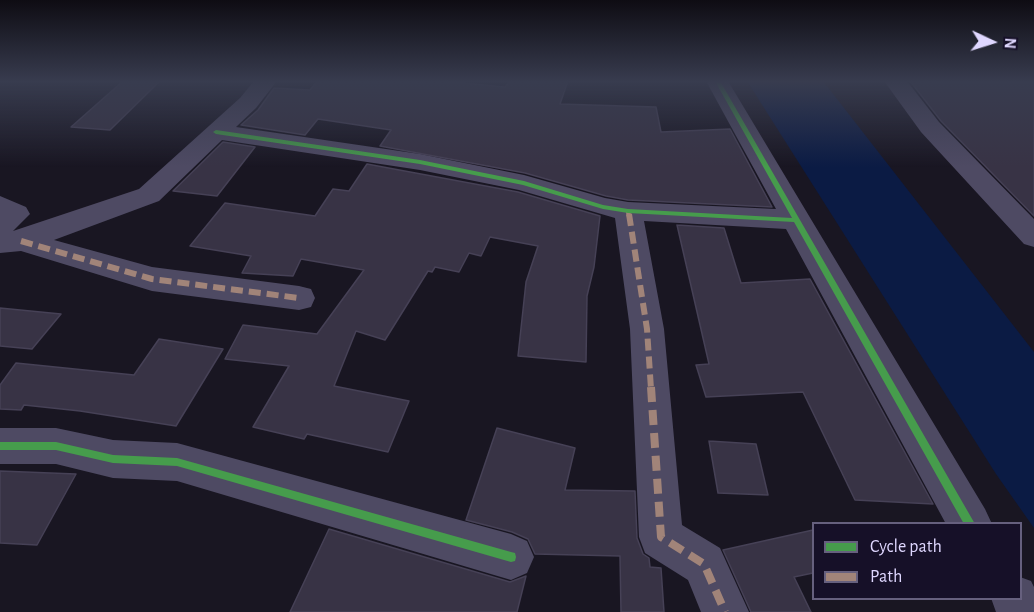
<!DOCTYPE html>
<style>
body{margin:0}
#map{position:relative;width:1034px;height:612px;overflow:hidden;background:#191622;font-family:"Alegreya Sans",sans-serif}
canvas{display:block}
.legend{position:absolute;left:812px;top:522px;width:210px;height:78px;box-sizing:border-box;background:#161028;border:2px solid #66607e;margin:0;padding:8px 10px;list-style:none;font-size:18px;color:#dfd7ff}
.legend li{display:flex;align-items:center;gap:12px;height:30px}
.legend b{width:30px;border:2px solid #66607e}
.north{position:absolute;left:962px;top:12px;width:60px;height:60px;-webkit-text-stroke:4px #161028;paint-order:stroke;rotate:94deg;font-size:16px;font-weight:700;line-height:24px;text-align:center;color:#dfd7ff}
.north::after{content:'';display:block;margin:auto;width:21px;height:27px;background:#dfd7ff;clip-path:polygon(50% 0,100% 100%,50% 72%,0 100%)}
</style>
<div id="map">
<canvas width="1034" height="612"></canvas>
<ul class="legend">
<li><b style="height:8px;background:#469c4c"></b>Cycle path</li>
<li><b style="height:8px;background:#a18479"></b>Path</li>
</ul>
<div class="north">N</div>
</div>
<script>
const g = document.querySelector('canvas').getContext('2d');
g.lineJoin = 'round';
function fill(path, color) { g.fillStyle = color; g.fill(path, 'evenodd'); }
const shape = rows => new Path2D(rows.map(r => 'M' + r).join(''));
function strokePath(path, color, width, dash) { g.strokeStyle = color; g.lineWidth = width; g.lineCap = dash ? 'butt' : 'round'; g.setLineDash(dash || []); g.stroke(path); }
const water = shape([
 [747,81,823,81,1034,352,1034,528,996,474]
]);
const building = shape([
 [123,81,160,81,110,130,71,127,123,81],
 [317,81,444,81,505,87,510,81,568,81,560,104,656,107,661,132,730,129,772,207,628,200,606,196,525,173,380,146,391,130,318,119,305,135,241,125,258,110,274,88,310,90,317,81],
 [910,81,1034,83,1034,216,941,121,910,81],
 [223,142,255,147,217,196,173,191,223,142],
 [367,164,518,192,600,216,594,267,587,296,586,362,518,356,526,282,538,246,490,237,481,256,469,253,459,272,435,267,432,272,428,271,385,340,356,331,334,386,409,401,388,452,307,434,304,439,253,427,289,366,225,359,243,325,317,334,364,270,301,259,293,276,242,273,251,256,190,246,225,203,315,216,333,189,349,191,367,164],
 [677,225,724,228,741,283,810,279,933,504,855,500,803,392,706,397,696,365,709,364,677,225],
 [0,308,61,314,32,349,0,346,0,308],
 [159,339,223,349,176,426,80,411,24,405,21,410,0,409,0,385,16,363,134,375,159,339],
 [497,428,575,448,565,490,635,491,637,538,643,554,649,558,650,567,661,568,664,612,621,612,620,556,535,554,528,539,512,532,466,520,497,428],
 [709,441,756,444,768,495,718,493,709,441],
 [0,471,76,474,37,545,0,543,0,471],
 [329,529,510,582,526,576,517,612,290,612,329,529],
 [813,530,813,573,794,577,811,612,751,612,723,550,813,530]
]);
const minor = shape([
 [254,81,277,81,256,108,236,127,420,154,524,175,605,198,628,202,776,209,706,81,728,81,985,509,992,524,946,524,786,229,644,221,664,329,682,525,720,548,749,612,701,612,688,580,645,553,639,537,630,329,615,218,519,190,420,170,222,140,159,201,54,240,152,267,299,286,311,289,315,298,311,307,299,310,152,291,21,251,0,253,0,196,26,207,30,214,13,231,139,189,240,98,254,81],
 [884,81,907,81,939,122,1034,219,1034,247,1024,244,921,132,884,81],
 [0,428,56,428,113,440,177,443,511,534,527,541,534,557,527,573,511,580,177,481,113,478,56,464,0,464,0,428],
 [1020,577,1031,581,1034,587,1034,612,996,612,991,598,1020,598,1020,577]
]);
const quietFar2 = shape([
 [628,211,629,216]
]);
const quietFar1 = shape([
 [629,214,647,329,651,389],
 [21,241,152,279,299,298]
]);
const quiet = shape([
 [651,387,661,537,704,564,725,612]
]);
const cycleway = shape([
 [715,81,720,81,975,524,964,524,794,222,628,213,603,209,523,185,420,164,216,134,213,132,216,130,420,160,524,181,603,205,628,209,792,218,715,81],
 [0,442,56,442,113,455,177,458,511,552,515,553,516,557,515,561,511,562,177,466,113,463,56,450,0,450,0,442]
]);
fill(water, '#0b1b44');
fill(building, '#383345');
strokePath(building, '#464156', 1.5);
fill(minor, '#4e4a63');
strokePath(quietFar2, '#a18479', 4.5, [9, 4.5]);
strokePath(quietFar1, '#a18479', 6, [12, 6]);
strokePath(quiet, '#a18479', 8, [15, 8]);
fill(cycleway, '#469c4c');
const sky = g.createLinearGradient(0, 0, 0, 167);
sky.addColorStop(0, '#0e0c13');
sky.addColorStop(0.49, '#383c4f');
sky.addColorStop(1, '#383c4f00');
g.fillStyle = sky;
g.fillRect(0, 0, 1034, 167);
</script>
